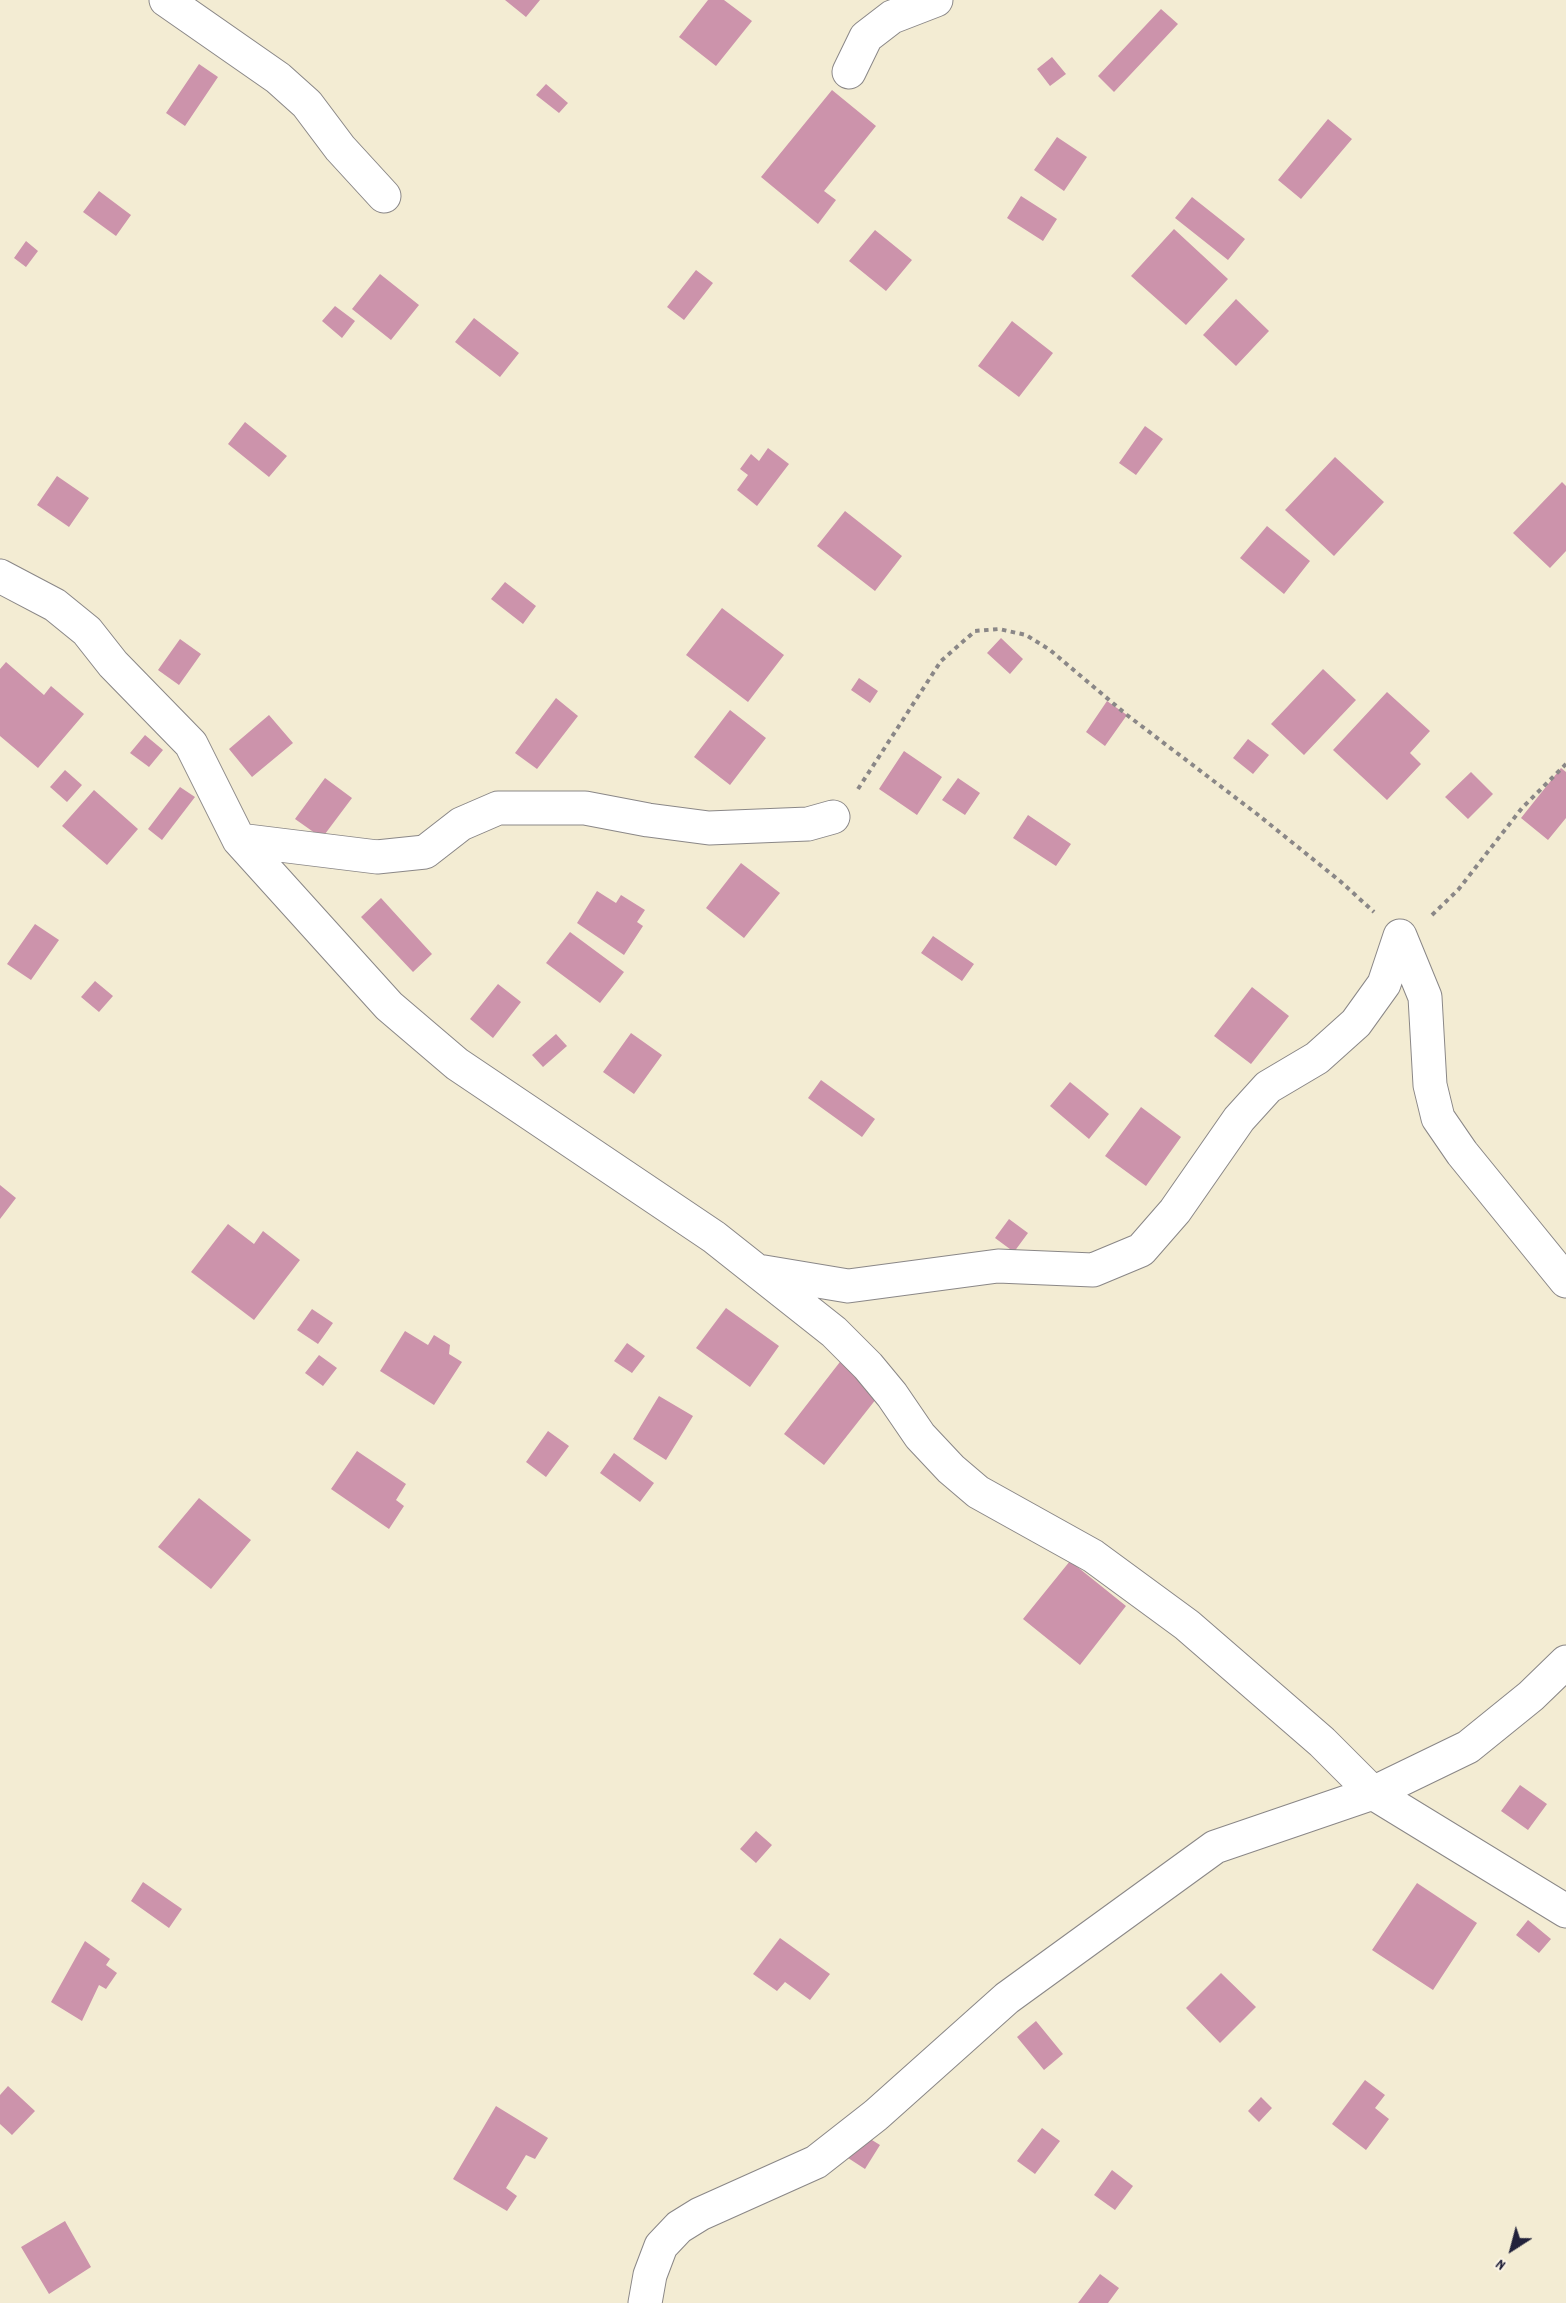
<!DOCTYPE html>
<style>
body{margin:0}
#map{position:relative;width:1566px;height:2303px;overflow:hidden;background:#f3ecd3;font-family:Dekko,sans-serif}
canvas{display:block}
.north{position:absolute;left:1482px;top:2219px;width:60px;height:60px;-webkit-text-stroke:4px #fcf5e5;paint-order:stroke;rotate:216deg;font-size:16px;font-weight:700;line-height:24px;text-align:center;color:#22223b}
.north::after{content:'';display:block;margin:auto;width:21px;height:27px;background:#22223b;clip-path:polygon(50% 0,100% 100%,50% 72%,0 100%)}
</style>
<div id="map">
<canvas width="1566" height="2303"></canvas>
<div class="north">N</div>
</div>
<script>
const g = document.querySelector('canvas').getContext('2d');
g.lineJoin = 'round';
function fill(path, color) { g.fillStyle = color; g.fill(path, 'evenodd'); }
const shape = rows => new Path2D(rows.map(r => 'M' + r).join(''));
function strokePath(path, color, width, dash) { g.strokeStyle = color; g.lineWidth = width; g.lineCap = dash ? 'butt' : 'round'; g.setLineDash(dash || []); g.stroke(path); }
const building = shape([
 [505,0,540,0,526,17],
 [708,0,724,0,752,21,716,66,679,37],
 [1161,9,1178,24,1114,92,1098,76],
 [1052,57,1066,74,1050,86,1037,69],
 [199,64,218,77,185,126,166,113],
 [546,84,568,103,559,113,536,95],
 [832,90,876,126,824,191,836,200,818,224,761,177],
 [1328,119,1352,139,1301,199,1278,180],
 [1057,137,1087,157,1064,191,1034,170],
 [99,191,131,215,116,236,83,212],
 [1021,196,1057,219,1043,241,1007,218],
 [1192,197,1245,239,1228,260,1175,218],
 [1174,229,1228,279,1186,325,1131,276],
 [875,230,912,260,886,291,849,261],
 [26,241,38,251,26,267,14,258],
 [696,270,713,283,684,320,667,307],
 [380,274,419,305,391,340,352,309],
 [1236,299,1269,331,1236,366,1203,335],
 [335,306,355,321,342,338,322,321],
 [474,318,519,353,500,377,455,342],
 [1012,321,1053,353,1019,397,978,366],
 [245,422,287,456,269,477,228,444],
 [1145,426,1163,439,1136,475,1119,463],
 [768,448,789,464,757,506,737,490,748,475,740,469,751,454,759,461],
 [1335,457,1384,502,1334,556,1285,510],
 [57,476,89,498,69,527,37,505],
 [1562,482,1566,486,1566,551,1550,568,1513,533],
 [845,511,902,556,875,591,817,546],
 [1267,526,1310,561,1284,594,1240,558],
 [505,582,536,606,523,624,491,599],
 [722,608,784,655,748,702,686,655],
 [1001,638,1023,659,1010,674,987,653],
 [180,639,201,654,179,685,158,670],
 [6,662,44,695,51,686,84,714,38,768,0,736,0,669],
 [1323,669,1356,700,1304,755,1271,724],
 [859,678,878,691,870,703,851,690],
 [1387,692,1430,731,1410,753,1421,764,1387,800,1333,750],
 [556,698,578,716,537,769,515,753],
 [1107,701,1127,715,1105,746,1086,732],
 [730,710,766,738,730,785,694,757],
 [269,715,293,743,252,777,229,749],
 [145,735,163,750,149,767,130,753],
 [1248,739,1269,755,1253,774,1233,758],
 [904,751,942,777,917,815,879,789],
 [1561,768,1566,772,1566,818,1548,840,1521,818],
 [65,770,82,785,67,802,50,787],
 [1471,772,1493,794,1468,819,1445,797],
 [325,778,352,798,322,838,295,819],
 [958,778,980,793,965,815,942,800],
 [180,787,195,797,162,840,148,829],
 [94,790,138,829,107,865,62,826],
 [1028,815,1071,844,1056,866,1013,838],
 [741,863,780,893,744,938,706,908],
 [597,891,616,903,621,895,645,910,637,922,643,926,624,955,577,923],
 [381,898,432,954,413,972,361,917],
 [35,924,59,940,31,980,7,964],
 [570,932,624,972,600,1003,546,963],
 [933,936,974,964,962,981,921,953],
 [95,981,113,996,99,1012,81,997],
 [498,984,521,1002,493,1038,470,1019],
 [1252,987,1289,1016,1251,1064,1214,1036],
 [631,1033,662,1055,634,1094,603,1072],
 [556,1034,567,1046,543,1067,532,1055],
 [821,1080,875,1119,862,1137,808,1098],
 [1070,1082,1109,1114,1089,1139,1050,1106],
 [1141,1107,1181,1137,1146,1186,1105,1156],
 [0,1185,16,1198,0,1219],
 [1009,1219,1028,1233,1014,1252,995,1238],
 [228,1224,254,1244,263,1231,300,1260,254,1320,191,1272],
 [726,1308,779,1346,750,1387,696,1348],
 [312,1309,333,1323,318,1344,297,1330],
 [405,1331,428,1345,434,1335,450,1345,449,1354,462,1362,434,1405,380,1371],
 [627,1343,645,1356,632,1373,614,1361],
 [319,1355,337,1368,323,1386,305,1373],
 [843,1358,884,1389,824,1465,784,1434],
 [659,1396,693,1416,666,1460,633,1439],
 [548,1431,569,1446,546,1477,526,1462],
 [357,1451,406,1484,396,1500,404,1506,389,1529,331,1489],
 [614,1453,654,1483,640,1502,600,1473],
 [199,1498,251,1540,211,1589,158,1547],
 [1070,1561,1126,1606,1080,1665,1023,1619],
 [1520,1785,1547,1804,1528,1830,1501,1811],
 [756,1831,772,1845,756,1863,740,1849],
 [143,1882,182,1909,169,1928,131,1901],
 [1417,1883,1477,1923,1433,1990,1372,1950],
 [1528,1920,1551,1939,1539,1953,1516,1935],
 [780,1938,830,1974,810,2000,785,1982,777,1991,753,1974],
 [85,1941,110,1959,106,1965,117,1973,106,1989,99,1985,82,2021,51,2002],
 [1221,1973,1256,2007,1220,2043,1186,2008],
 [1036,2021,1063,2054,1044,2070,1017,2037],
 [1365,2080,1385,2095,1375,2108,1389,2119,1366,2150,1332,2124],
 [8,2086,35,2111,12,2135,0,2124,0,2095],
 [1261,2097,1272,2108,1259,2122,1248,2111],
 [496,2106,548,2138,535,2159,526,2155,506,2188,517,2196,507,2211,453,2179],
 [1042,2128,1060,2141,1035,2174,1017,2161],
 [859,2132,880,2145,865,2169,845,2156],
 [1112,2170,1133,2186,1115,2210,1094,2195],
 [65,2221,91,2267,49,2294,21,2247],
 [1100,2274,1119,2288,1108,2303,1078,2303]
]);
const path = shape([
 [858,789,941,661,975,631,999,629,1026,635,1050,650,1127,715,1257,814,1340,881,1374,912],
 [1432,915,1458,890,1522,808,1566,764]
]);
const minor = shape([
 [166,0,278,78,307,104,340,148,384,196],
 [849,72,866,37,892,17,936,0],
 [0,576,55,605,87,631,113,664,191,744,239,840,389,1006,457,1064,714,1237,834,1332,868,1366,892,1395,920,1436,951,1469,978,1492,1093,1556,1187,1625,1322,1742,1373,1793,1566,1911],
 [239,840,377,857,425,852,461,824,498,808,585,808,648,820,709,828,808,824,833,817],
 [1400,936,1425,997,1430,1085,1438,1118,1462,1153,1566,1281],
 [758,1271,848,1286,998,1266,1093,1270,1141,1250,1175,1211,1239,1119,1268,1087,1317,1058,1356,1023,1384,984,1400,936],
 [645,2303,650,2275,661,2246,679,2227,700,2214,816,2162,876,2115,1007,1998,1215,1847,1373,1793,1468,1747,1531,1696,1566,1662]
]);
fill(building, '#cc93ab');
strokePath(minor, '#8a8787', 35);
strokePath(path, '#8a8787', 4, [4.5, 4.5]);
strokePath(minor, '#fff', 33);
</script>
